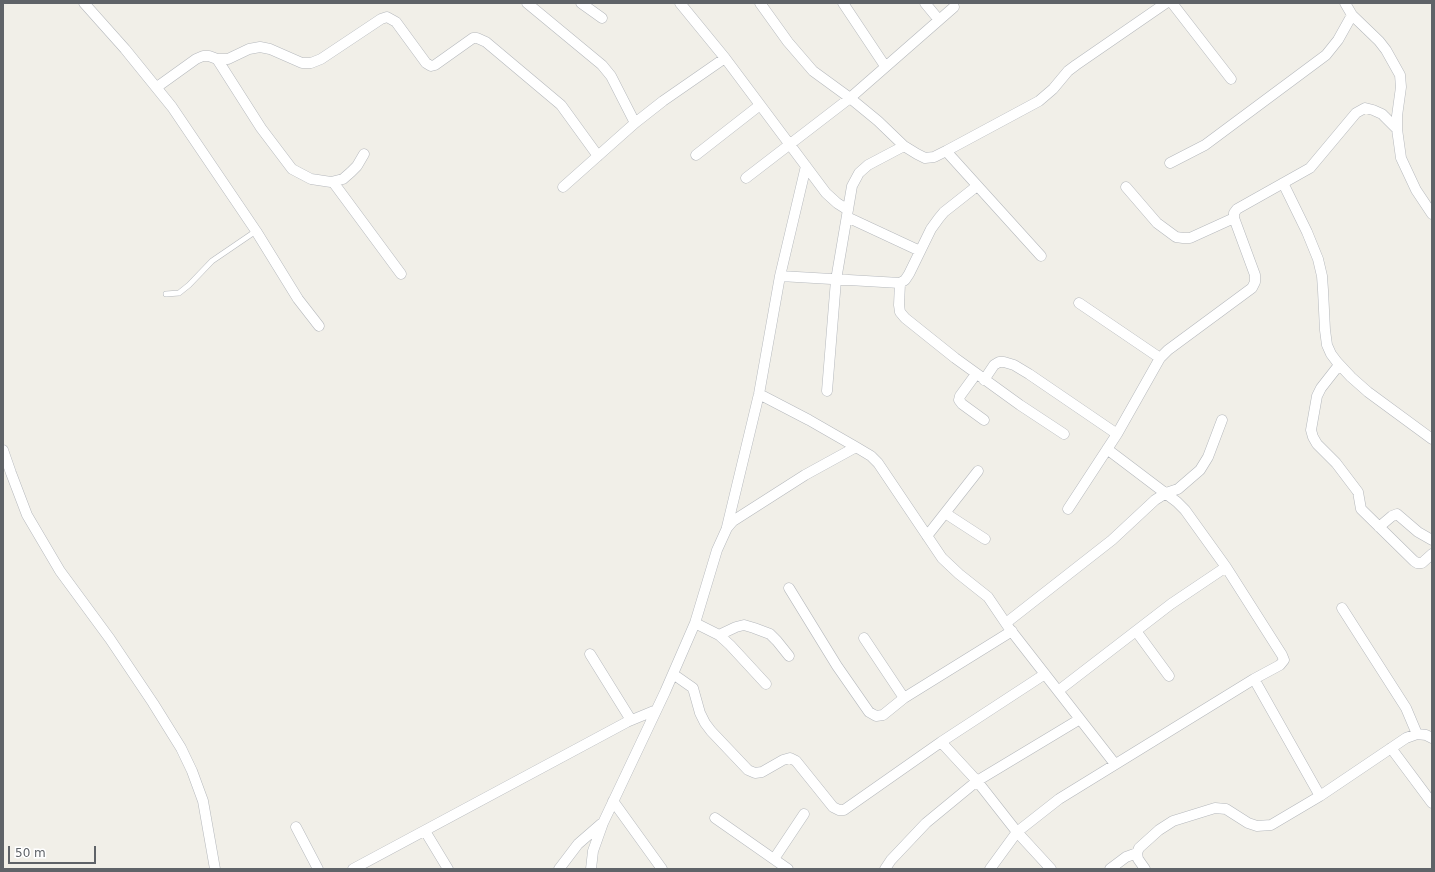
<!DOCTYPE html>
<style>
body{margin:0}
#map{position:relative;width:1435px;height:872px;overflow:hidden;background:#f1efe8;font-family:"DejaVu Sans",sans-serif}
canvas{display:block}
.frame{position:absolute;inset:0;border:4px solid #5f6368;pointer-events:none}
.scale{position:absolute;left:8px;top:846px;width:88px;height:18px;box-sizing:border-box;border:2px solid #5f6368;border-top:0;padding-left:5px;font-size:12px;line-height:14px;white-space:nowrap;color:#5f6368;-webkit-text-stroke:3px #fff;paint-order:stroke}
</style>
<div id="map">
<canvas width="1435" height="872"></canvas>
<div class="frame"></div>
<div class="scale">50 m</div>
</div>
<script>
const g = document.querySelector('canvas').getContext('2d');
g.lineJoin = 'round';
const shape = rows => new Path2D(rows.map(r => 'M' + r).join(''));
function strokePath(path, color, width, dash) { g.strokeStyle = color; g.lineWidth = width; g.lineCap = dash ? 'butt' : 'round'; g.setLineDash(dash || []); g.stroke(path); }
const lane = shape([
 [166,294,179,293,189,285,212,261,256,231]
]);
const street = shape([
 [84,3,125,49,172,107,256,231,298,299,319,326],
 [527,3,602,65,611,76,635,123],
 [581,3,602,18],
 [680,3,725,58,826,193,837,203,848,210],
 [760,3,788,42,813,71,850,98,878,121,904,146,917,154,925,158,934,157,946,151,1039,101,1053,89,1068,71,1076,65,1166,3],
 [843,3,885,66],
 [925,3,939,20],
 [1172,3,1231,79],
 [1345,3,1352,15,1379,41,1386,50,1400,75,1401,87,1397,116,1397,129,1401,158,1416,190,1432,214],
 [217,59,261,128,292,169,311,179,331,182,343,179,351,172,357,166,364,154],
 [157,87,196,59,203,56,209,56,217,59,228,59,249,49,260,47,270,49,302,63,311,63,321,59,381,19,387,17,396,22,426,63,431,66,435,65,473,38,477,38,486,42,561,105,598,156],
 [946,151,1041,256],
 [696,155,760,105],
 [1170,163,1205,145,1326,55,1338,40,1352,15],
 [746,178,850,98,954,7],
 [333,182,401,274],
 [1283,183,1307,232,1318,259,1322,276,1323,290,1325,330,1327,345,1331,354,1337,362,1351,377,1368,392,1432,439],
 [563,187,635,123,663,101,725,58],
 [1126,187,1157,223,1176,237,1183,238,1190,238,1234,218],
 [847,217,920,251],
 [780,276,900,283,905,280,909,274,931,229,939,218,944,212,977,186],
 [900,283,899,305,900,312,905,318,955,358,1020,405,1064,434],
 [1079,303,1160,358],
 [1339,365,1321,388,1317,396,1311,430,1313,437,1317,444,1336,463,1358,492,1361,509,1414,561,1417,563,1422,563,1432,554],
 [976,374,960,396,959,400,962,404,984,420],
 [984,380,994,365,999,362,1004,362,1014,365,1029,374,1117,434],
 [827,391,836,280,852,186,859,173,868,165,904,146],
 [759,394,809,420,856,447,871,456,878,463,942,558,959,574,988,597,1009,628,1115,764],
 [3,450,11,473,27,515,60,571,110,639,153,703,181,748,192,771,203,801,215,869],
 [1068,509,1117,434,1160,358,1168,350,1252,288,1255,282,1255,275,1234,218,1234,213,1237,209,1310,168,1356,113,1365,108,1373,110,1382,114,1397,129],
 [945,513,985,539],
 [727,527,759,394,780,276,806,166],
 [1379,527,1392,516,1397,514,1418,532,1432,540],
 [927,536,978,471],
 [789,588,837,666,869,712,876,716,883,715,904,698,1012,631],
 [1342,608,1406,708,1417,734],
 [695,623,719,635,730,645,766,684],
 [1006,623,1112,540,1155,500,1166,493,1178,489,1200,470,1208,457,1222,420],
 [1136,631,1169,676],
 [719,635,736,627,744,625,754,628,770,634,777,641,789,656],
 [864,638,904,698],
 [590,654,631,720],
 [673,674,693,688,700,713,705,723,711,731,748,770,755,773,762,772,783,760,790,758,796,761,833,807,839,810,844,810,941,742,1045,674],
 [1254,679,1320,796],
 [1058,691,1171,604,1226,567],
 [941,742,977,781,1017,832,1051,869],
 [1391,748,1432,803],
 [613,801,662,869],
 [715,818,788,869],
 [296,827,318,869],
 [425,831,448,869],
 [774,859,804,814],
 [353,869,627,722,656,710],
 [559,869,578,844,601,824],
 [591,869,593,851,603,823,665,692,695,623,717,550,727,528,733,521,805,475,856,447],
 [885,869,891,860,926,823,977,781,1080,719],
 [990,869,1017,832,1059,799,1254,679,1280,665,1284,660,1282,655,1226,567,1185,510,1177,502,1107,449],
 [1110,869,1126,857,1137,853],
 [1145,869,1138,859,1137,853,1139,848,1159,830,1173,821,1215,808,1226,809,1248,823,1257,826,1271,825,1320,796,1406,738,1417,734,1426,735,1432,738]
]);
strokePath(lane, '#b5b8bc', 6);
strokePath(street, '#b5b8bc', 11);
strokePath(lane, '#fff', 5);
strokePath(street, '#fff', 10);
</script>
